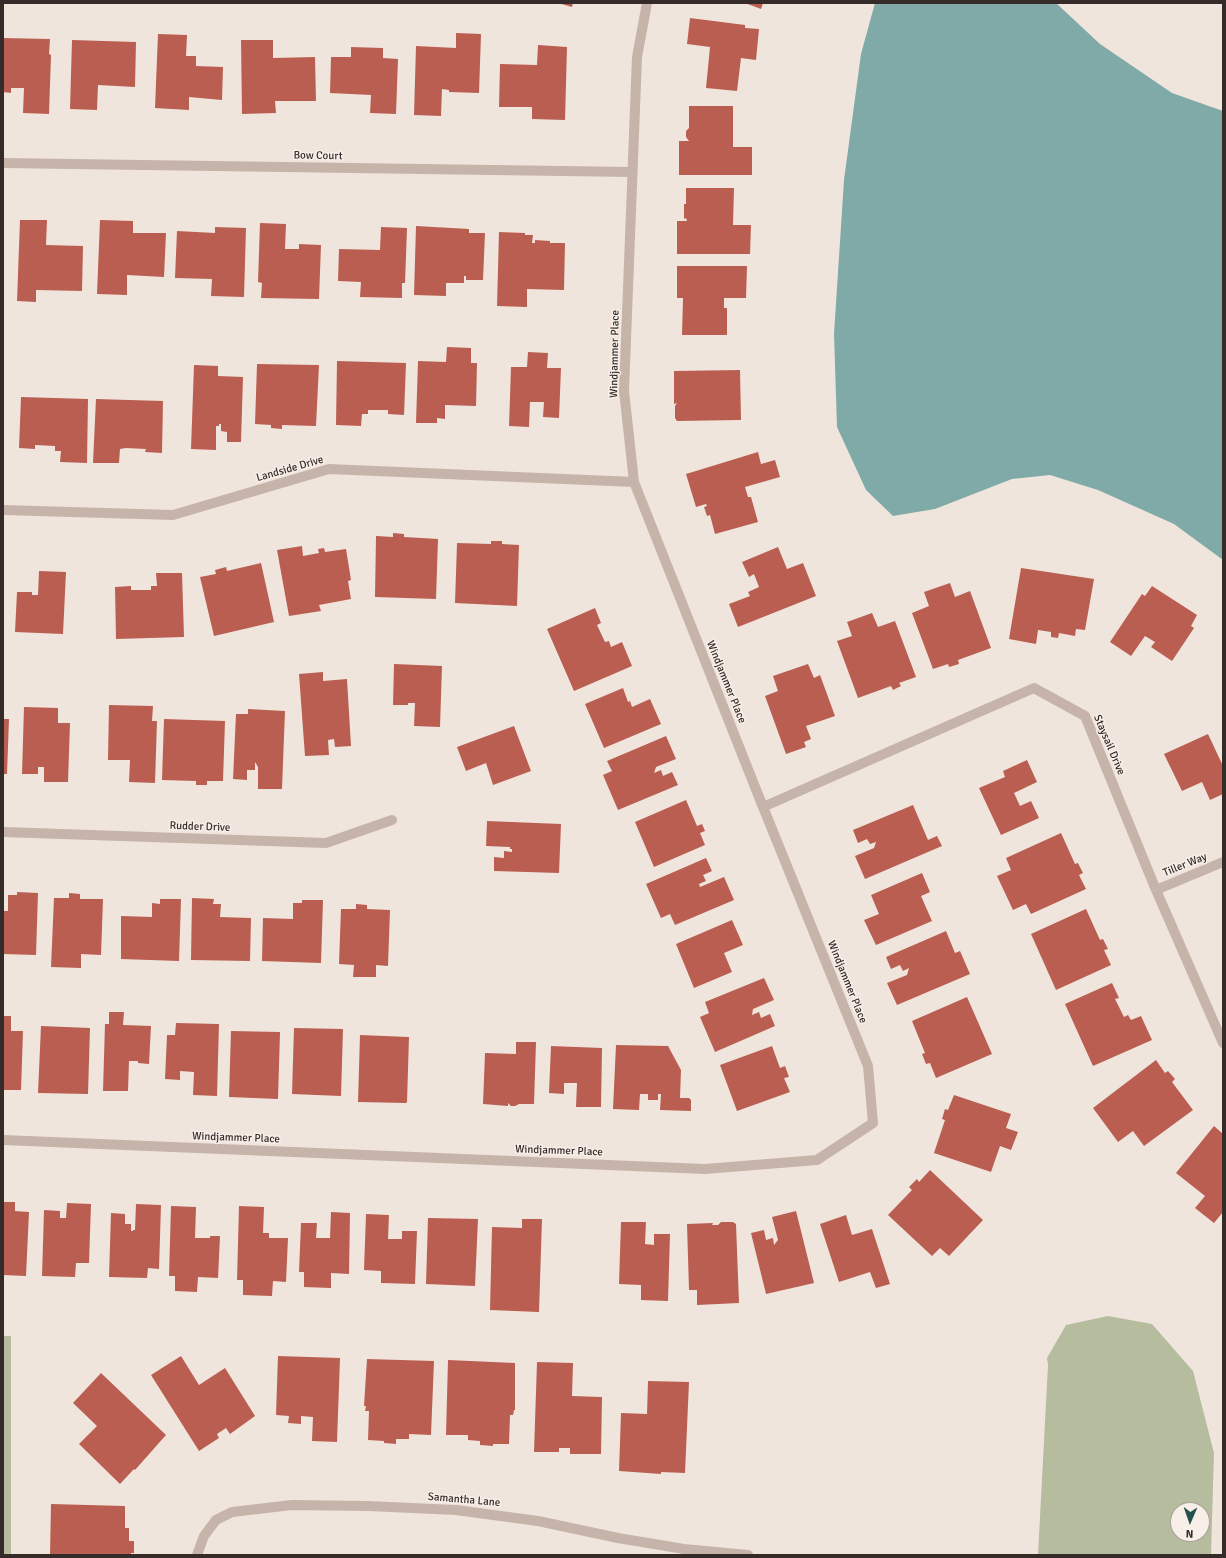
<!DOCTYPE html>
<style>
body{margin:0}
#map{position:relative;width:1226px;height:1558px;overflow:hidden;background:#f0e5dd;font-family:Signika,sans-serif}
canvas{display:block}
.frame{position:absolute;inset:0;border:4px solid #352b29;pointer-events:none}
.north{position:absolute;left:1170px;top:1502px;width:40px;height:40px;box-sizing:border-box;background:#f8efe9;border:1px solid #aaa19c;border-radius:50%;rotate:182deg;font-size:11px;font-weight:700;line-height:16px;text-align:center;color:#352b29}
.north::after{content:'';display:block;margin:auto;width:14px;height:18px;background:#225250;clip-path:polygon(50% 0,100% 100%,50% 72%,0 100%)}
</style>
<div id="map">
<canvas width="1226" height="1558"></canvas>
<div class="frame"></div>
<div class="north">N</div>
</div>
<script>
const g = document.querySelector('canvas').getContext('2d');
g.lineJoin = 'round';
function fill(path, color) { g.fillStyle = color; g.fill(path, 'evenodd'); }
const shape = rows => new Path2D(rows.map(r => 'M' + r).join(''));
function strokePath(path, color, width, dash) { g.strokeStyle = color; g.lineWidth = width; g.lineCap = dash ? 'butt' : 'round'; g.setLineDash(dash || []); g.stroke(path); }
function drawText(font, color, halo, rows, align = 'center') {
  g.font = font + ' Signika,sans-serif'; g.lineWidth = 3; g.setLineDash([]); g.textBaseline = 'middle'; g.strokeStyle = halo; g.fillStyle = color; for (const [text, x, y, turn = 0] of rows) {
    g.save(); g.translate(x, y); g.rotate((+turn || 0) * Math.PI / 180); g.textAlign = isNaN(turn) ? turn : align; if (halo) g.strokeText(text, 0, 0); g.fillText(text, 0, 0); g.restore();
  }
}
const green = shape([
 [1108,1316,1152,1324,1193,1371,1214,1453,1211,1555,1038,1555,1048,1365,1047,1358,1066,1325],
 [1178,1510,1202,1510,1202,1534,1178,1534],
 [3,1336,11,1336,11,1555,3,1555]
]);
const water = shape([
 [875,3,1056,3,1100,44,1172,93,1223,111,1223,560,1174,524,1098,490,1050,475,1012,479,935,509,893,516,866,490,837,427,834,334,844,180,861,54]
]);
const building = shape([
 [558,3,573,3,572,7],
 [745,3,763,3,761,9],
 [690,18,745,25,745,28,759,29,756,60,741,58,737,91,706,88,710,47,687,44],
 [456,33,481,34,479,93,449,92,449,90,442,89,441,116,414,115,416,46,456,48],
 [158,34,187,35,186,56,196,56,196,66,223,67,222,100,189,97,189,110,155,108],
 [3,38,50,39,49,54,51,55,49,114,23,113,24,88,11,88,11,93,3,92],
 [72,40,136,42,135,87,98,85,97,110,70,109],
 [241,40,273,40,273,58,315,57,316,101,275,101,276,113,242,114],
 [538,45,567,47,565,120,532,119,532,107,499,107,500,64,537,65],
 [351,47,383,48,383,58,398,59,396,114,370,113,371,95,330,93,331,57,351,57],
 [689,106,733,106,733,147,752,147,752,175,679,175,679,141,689,141,686,137,686,131,689,128],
 [686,188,734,188,733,225,751,225,750,254,677,254,677,221,687,221,686,218,684,219,684,204,686,204],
 [20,220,47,220,46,245,83,246,82,291,36,290,36,302,17,301],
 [100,220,133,221,133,233,166,233,164,277,127,275,127,295,97,294],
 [260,223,286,224,285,249,299,249,299,244,321,245,319,299,261,298,262,283,258,282],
 [416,226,469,229,469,233,485,233,483,280,466,280,466,276,464,276,464,283,446,283,446,296,414,295],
 [215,227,246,228,244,297,211,296,212,279,175,278,177,231,215,233],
 [381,227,407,228,405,283,402,283,402,298,360,297,361,282,338,281,339,249,380,250],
 [499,232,525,233,525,235,533,235,532,243,535,243,535,240,550,241,550,243,565,243,564,290,527,289,527,307,497,306],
 [677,266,747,266,746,298,724,298,724,308,727,308,727,335,682,335,683,298,677,298],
 [447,347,471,348,471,363,477,363,476,406,445,405,445,419,437,418,437,423,416,423,418,361,446,362],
 [528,352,548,353,547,368,561,368,559,418,543,417,544,402,530,402,529,427,509,426,511,367,527,367],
 [337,361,406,363,404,415,388,414,388,410,368,410,368,414,362,414,361,426,336,425],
 [257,364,319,365,316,426,282,425,282,429,271,428,271,425,255,424],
 [194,365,218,366,218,376,243,377,241,442,227,442,227,432,221,431,221,424,219,424,219,426,216,426,216,450,191,449],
 [740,370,741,420,677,421,675,418,675,406,677,403,674,404,674,371],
 [21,397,88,399,87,463,60,462,61,451,55,451,55,446,35,445,35,449,19,448],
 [96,399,163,401,162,453,145,452,146,449,126,448,120,449,119,463,93,463],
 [758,452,761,464,775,460,780,477,745,487,748,497,751,497,758,522,715,534,710,515,707,516,704,507,707,506,706,504,696,507,686,474],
 [393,533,404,534,404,537,438,539,436,599,375,597,376,536,393,537],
 [491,541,502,541,502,544,519,545,517,606,455,603,457,543,491,544],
 [302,546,303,556,319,553,318,549,324,548,325,552,346,549,351,580,348,581,351,599,319,605,321,611,289,616,277,550],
 [778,547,787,569,803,563,816,596,738,627,729,604,750,596,748,592,759,587,754,574,749,577,742,562],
 [261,563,274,622,214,636,200,577,216,574,215,570,226,567,227,571],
 [1021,568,1094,579,1085,630,1076,629,1075,636,1059,633,1058,638,1051,637,1051,632,1038,630,1036,644,1009,639],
 [39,571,66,572,63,634,15,632,17,592,32,592,32,595,38,595],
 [156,573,182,573,184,637,116,639,115,587,131,586,131,590,151,590,151,586,157,586],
 [950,583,955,597,970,591,991,648,958,660,959,664,949,667,948,664,933,669,912,613,929,606,924,592],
 [1152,586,1197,615,1191,626,1194,628,1172,661,1151,647,1155,642,1145,636,1131,656,1110,642,1142,594,1145,596],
 [595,608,601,623,597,625,605,642,609,641,611,647,622,642,632,666,574,691,547,629],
 [872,613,878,627,895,621,916,677,899,683,901,686,893,690,891,686,858,698,837,641,852,636,847,622],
 [394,664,442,666,440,727,414,726,415,703,408,703,408,705,393,705],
 [808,664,814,678,820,675,835,716,806,726,811,739,804,742,806,747,786,754,765,696,778,691,773,676],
 [323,672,323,681,347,679,351,746,335,747,334,739,328,740,329,755,305,756,299,674],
 [623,688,628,702,630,701,632,707,650,699,661,724,604,748,585,704],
 [109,705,153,706,152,721,157,721,155,783,129,782,130,760,108,760],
 [24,707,58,708,58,723,70,723,68,782,44,782,44,767,38,767,38,774,22,774],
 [248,709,285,711,282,789,258,789,258,767,255,762,255,770,247,770,247,780,233,779,236,714,248,714],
 [3,719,9,719,7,774,3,774],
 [164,719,225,721,223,781,207,781,207,785,196,785,196,781,162,780],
 [514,726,531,771,493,785,486,763,466,771,457,747],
 [1208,734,1223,766,1223,794,1210,800,1202,782,1182,791,1164,754],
 [666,736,676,759,656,767,654,773,661,770,663,776,672,772,678,785,618,810,603,775,612,771,607,761],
 [1027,760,1037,782,1014,793,1020,806,1031,801,1039,818,1001,835,979,788,1005,777,1003,771],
 [686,800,697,826,702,824,705,831,700,833,705,845,654,867,635,822],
 [913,805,928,840,937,836,942,846,865,879,855,856,874,848,876,842,870,844,867,839,858,843,853,830],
 [487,821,561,824,559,873,494,871,494,857,504,858,504,851,512,852,512,849,510,849,510,847,486,846],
 [1061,833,1075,864,1078,863,1083,873,1079,875,1086,889,1031,914,1026,904,1013,910,997,876,1011,870,1006,858],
 [706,858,712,871,703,875,706,881,699,884,700,887,724,877,734,900,675,925,670,914,661,918,646,884],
 [922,873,930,892,921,896,932,921,876,945,864,920,879,914,871,895],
 [17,892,38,893,36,955,3,954,3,911,8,911,8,895,17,895],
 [69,893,80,894,80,899,103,899,101,955,81,954,81,968,51,967,54,898,69,898],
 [192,898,214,899,213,904,221,904,220,917,251,918,250,961,191,960],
 [160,899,181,899,179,961,121,959,121,916,152,917,152,903,160,904],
 [302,900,323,900,321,963,262,961,263,918,293,919,293,903,302,903],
 [356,904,367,905,367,909,390,910,388,966,376,965,376,977,353,977,354,965,339,964,341,909,356,909],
 [1086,909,1100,940,1103,939,1108,949,1104,950,1111,965,1056,990,1031,934],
 [732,920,743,945,724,953,732,972,694,988,676,944],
 [946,931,955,953,960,951,970,974,897,1005,887,983,907,975,909,968,903,971,900,965,891,969,886,957],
 [764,978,774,1000,753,1009,752,1015,759,1012,761,1018,770,1014,775,1026,715,1052,700,1017,709,1013,705,1002],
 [1112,983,1119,998,1115,999,1124,1017,1128,1015,1131,1020,1141,1016,1152,1040,1093,1066,1065,1004],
 [967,997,992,1054,936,1078,930,1063,926,1064,922,1054,925,1053,912,1021],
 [109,1012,124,1012,123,1025,151,1026,149,1064,138,1063,138,1061,129,1061,128,1091,103,1091,105,1024,109,1024],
 [3,1016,11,1016,11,1031,23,1031,21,1090,3,1090],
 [176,1023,219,1024,217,1096,193,1095,194,1072,180,1071,180,1080,165,1079,167,1035,175,1035],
 [41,1026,90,1028,88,1094,38,1093],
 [294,1028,343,1029,341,1096,292,1094],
 [231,1031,280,1032,278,1099,229,1097],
 [360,1035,409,1037,407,1102,406,1103,358,1102],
 [516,1042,536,1042,534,1104,519,1104,515,1106,511,1106,508,1103,508,1106,483,1104,485,1053,516,1054],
 [616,1045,668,1046,681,1070,680,1098,689,1098,691,1100,691,1111,660,1110,661,1094,658,1094,658,1100,648,1100,648,1094,640,1094,639,1110,613,1109],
 [551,1046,602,1048,601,1107,576,1107,577,1083,564,1083,564,1094,549,1093],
 [772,1046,780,1068,785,1066,789,1077,784,1078,790,1092,737,1111,720,1065],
 [1156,1060,1165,1073,1168,1071,1175,1079,1172,1082,1193,1110,1144,1146,1133,1131,1118,1142,1093,1108],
 [954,1095,1011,1114,1006,1128,1018,1132,1011,1150,1000,1146,991,1172,934,1153,945,1120,942,1119,945,1109,948,1110],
 [1214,1126,1223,1134,1223,1212,1214,1223,1195,1208,1205,1196,1176,1173],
 [930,1170,983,1220,949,1256,940,1248,932,1256,888,1215,912,1190,909,1187,917,1179,919,1182],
 [3,1202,15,1202,15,1211,29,1212,26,1276,3,1275],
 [67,1203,91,1204,89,1263,76,1263,75,1277,42,1276,44,1210,60,1211,60,1218,66,1218],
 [136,1204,161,1205,159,1269,148,1268,147,1278,109,1277,111,1213,125,1214,125,1224,131,1224,131,1231,133,1231,133,1230,135,1230],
 [171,1206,196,1207,195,1238,210,1238,210,1236,220,1236,218,1278,198,1277,197,1292,175,1291,175,1276,169,1276],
 [239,1206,264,1207,263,1233,269,1233,269,1238,288,1238,286,1282,273,1281,272,1296,243,1295,243,1280,237,1280],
 [796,1211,814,1283,766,1294,751,1233,764,1230,766,1240,773,1238,774,1245,778,1240,772,1217],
 [331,1212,350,1213,349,1274,331,1273,331,1288,304,1287,304,1272,299,1272,301,1223,317,1223,316,1238,330,1238],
 [366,1214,389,1215,388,1239,402,1239,402,1231,417,1231,415,1284,381,1283,381,1271,364,1270],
 [846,1215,852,1235,872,1229,890,1284,876,1288,870,1272,839,1282,820,1224],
 [428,1218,478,1219,475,1286,426,1284],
 [522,1219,542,1219,539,1312,490,1310,492,1227,522,1228],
 [621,1222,646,1222,645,1244,654,1245,654,1234,670,1234,668,1301,641,1300,641,1285,619,1284],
 [721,1222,733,1222,736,1224,739,1303,697,1305,697,1290,689,1290,687,1224,713,1223,712,1225,718,1225],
 [181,1356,199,1385,225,1368,255,1416,230,1434,226,1428,217,1434,219,1438,199,1451,151,1375],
 [278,1356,340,1358,337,1442,312,1441,313,1417,301,1416,301,1424,288,1423,289,1416,276,1415],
 [367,1359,434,1361,431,1435,409,1434,409,1439,396,1439,396,1444,384,1443,384,1441,368,1440,369,1411,365,1411,366,1406,364,1406],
 [448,1360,515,1363,515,1410,514,1410,513,1415,510,1415,509,1444,493,1444,493,1446,480,1445,480,1441,468,1440,468,1435,446,1435],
 [537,1362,573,1363,572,1396,602,1397,601,1454,570,1454,570,1448,559,1448,559,1452,534,1452],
 [101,1373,166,1435,135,1470,134,1469,120,1484,79,1444,97,1426,73,1403],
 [648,1381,689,1382,685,1473,661,1472,661,1474,619,1471,621,1413,647,1414],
 [51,1504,125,1506,125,1528,129,1528,129,1541,134,1541,134,1553,131,1553,131,1555,50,1555]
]);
const minor = shape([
 [3,163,632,172],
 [3,510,173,515,329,469,634,482],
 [763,807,1034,688,1085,716,1156,890,1223,1043],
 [3,832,326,843,392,820],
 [1156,890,1223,862],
 [3,1140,705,1169,817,1160,873,1123,868,1066,763,807,634,482,624,391,637,57,647,3],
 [197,1555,204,1536,216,1520,232,1512,292,1505,368,1506,456,1510,538,1521,618,1538,684,1549,748,1555]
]);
const streetNames = [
 ["Bow Court",318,156,1],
 ["Windjammer Place",615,354,-89],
 ["Landside Drive",290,469,-16],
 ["Windjammer Place",726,682,68],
 ["Staysail Drive",1109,745,67],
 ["Rudder Drive",200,827,2],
 ["Tiller Way",1185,865,-22],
 ["Windjammer Place",847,982,68],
 ["Windjammer Place",236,1138,2],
 ["Windjammer Place",559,1151,2],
 ["Samantha Lane",464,1500,5]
];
fill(green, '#b6bd9e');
fill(water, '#7faaa7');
fill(building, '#ba5e51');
strokePath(minor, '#c6b4aa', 10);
drawText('11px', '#352b29', '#f8efe9', streetNames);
</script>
